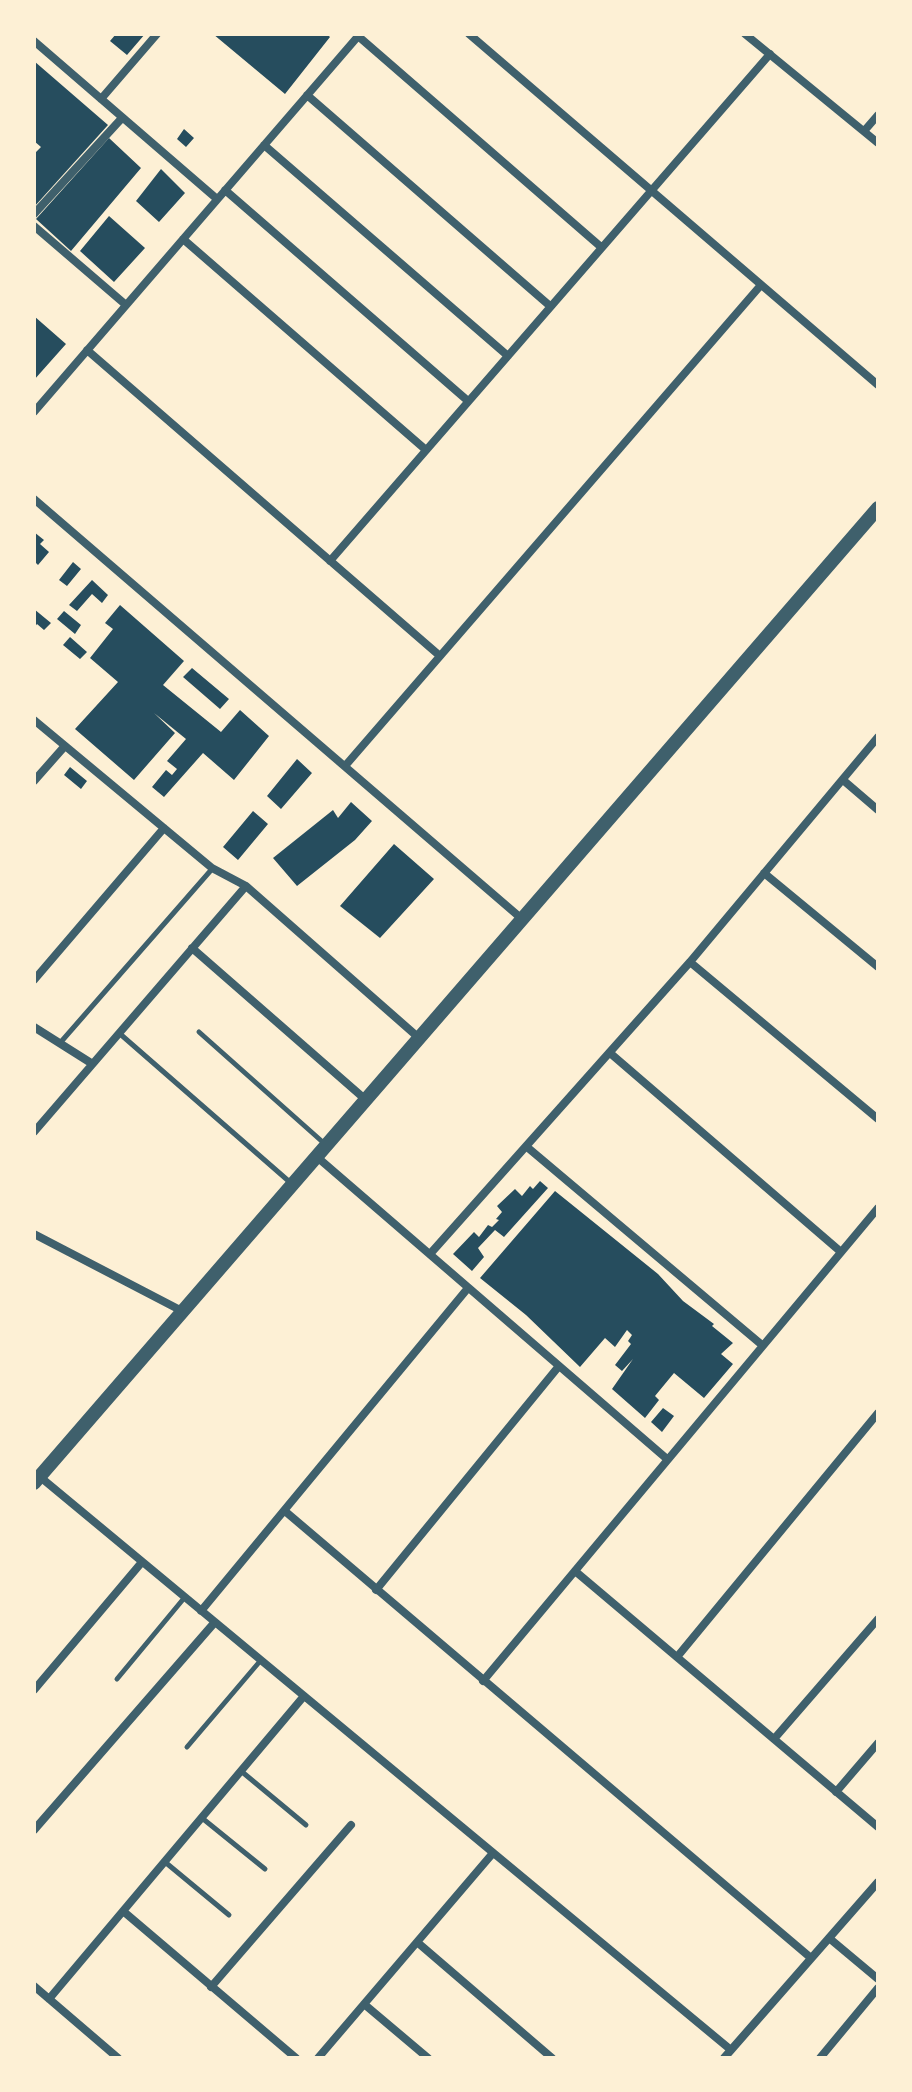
<!DOCTYPE html>
<style>
body{margin:0}
#map{position:relative;width:912px;height:2092px;overflow:hidden;background:#fdf0d5;font-family:Figtree,sans-serif}
canvas{display:block}
.frame{position:absolute;inset:0;border:36px solid #fdf0d5;pointer-events:none}
</style>
<div id="map">
<canvas width="912" height="2092"></canvas>
<div class="frame"></div>
</div>
<script>
const g = document.querySelector('canvas').getContext('2d');
g.lineJoin = 'round';
function fill(path, color) { g.fillStyle = color; g.fill(path, 'evenodd'); }
const shape = rows => new Path2D(rows.map(r => 'M' + r).join(''));
function strokePath(path, color, width, dash) { g.strokeStyle = color; g.lineWidth = width; g.lineCap = dash ? 'butt' : 'round'; g.setLineDash(dash || []); g.stroke(path); }
const building = shape([
 [116,34,145,34,127,55,110,41],
 [213,34,327,34,330,37,285,94],
 [34,61,108,125,34,207,34,154,41,147,34,141],
 [184,129,194,138,186,147,177,139],
 [109,138,141,168,71,251,36,219],
 [161,169,185,193,159,222,136,201],
 [109,216,145,248,114,282,80,251],
 [34,316,66,344,34,380],
 [34,532,44,540,40,544,49,552,38,565,34,561],
 [73,562,81,569,67,586,59,580],
 [92,580,108,595,102,603,92,594,77,611,69,605],
 [120,605,184,661,163,685,221,732,240,710,269,736,234,780,203,753,164,797,152,787,166,770,172,775,177,769,167,761,186,739,154,713,175,733,134,780,75,729,118,682,90,658,113,629,105,623],
 [34,609,51,623,44,630,37,624,34,628],
 [64,611,81,625,75,634,57,619],
 [70,637,87,652,80,659,63,645],
 [192,668,229,699,220,709,183,677],
 [297,759,312,773,281,809,267,796],
 [70,767,87,781,81,789,64,775],
 [351,802,372,821,355,840,297,886,273,858,333,810,338,818],
 [253,811,268,824,238,860,223,847],
 [394,844,434,879,380,938,340,906],
 [540,1181,548,1188,504,1237,495,1230,478,1248,484,1257,472,1271,453,1254,474,1232,479,1237,488,1225,492,1227,499,1220,496,1219,502,1212,497,1206,515,1189,522,1196,530,1186,533,1189],
 [555,1191,658,1274,683,1301,714,1324,712,1326,733,1343,721,1354,733,1364,704,1398,674,1373,655,1396,659,1400,645,1418,612,1389,633,1359,622,1371,615,1365,631,1344,628,1341,632,1335,627,1330,615,1347,605,1338,580,1367,526,1315,480,1278],
 [663,1408,674,1416,662,1432,651,1422]
]);
const service = shape([
 [199,1032,326,1145],
 [119,1033,292,1184],
 [60,1043,212,869],
 [117,1679,185,1597],
 [187,1747,261,1660],
 [241,1771,306,1825],
 [202,1818,265,1869],
 [165,1862,229,1915]
]);
const minor = shape([
 [469,34,878,385],
 [745,34,878,143],
 [358,36,601,247],
 [34,41,217,199],
 [307,95,550,306],
 [101,99,157,34],
 [865,130,878,115],
 [264,145,508,356],
 [225,190,468,401],
 [34,214,122,118],
 [34,226,126,305],
 [183,239,426,450],
 [87,350,440,656],
 [34,412,360,34],
 [34,499,522,919],
 [330,561,770,54],
 [34,720,212,868,246,886,419,1038],
 [345,766,761,285],
 [843,780,878,810],
 [34,781,64,747],
 [764,873,878,967],
 [192,948,366,1100],
 [690,962,878,1119],
 [34,980,164,828],
 [34,1027,91,1063],
 [610,1053,841,1252],
 [34,1132,246,886],
 [527,1147,762,1345],
 [317,1157,667,1459],
 [34,1234,182,1311],
 [430,1254,690,962,878,737],
 [39,1476,731,2050],
 [286,1512,811,1958],
 [575,1571,878,1827],
 [376,1590,559,1366],
 [201,1611,468,1288],
 [677,1657,878,1413],
 [483,1681,878,1208],
 [34,1690,142,1562],
 [774,1739,878,1619],
 [836,1792,878,1743],
 [34,1830,215,1622],
 [123,1911,296,2058],
 [829,1938,878,1979],
 [417,1942,552,2058],
 [34,1986,118,2058],
 [211,1987,351,1825],
 [49,1999,304,1696],
 [364,2004,428,2058],
 [318,2058,493,1853],
 [724,2058,878,1882],
 [820,2058,878,1988]
]);
const tertiary = shape([
 [34,1483,878,508]
]);
fill(building, '#264d5e');
strokePath(service, '#3f606c', 5);
strokePath(minor, '#3f606c', 8);
strokePath(tertiary, '#3f606c', 14);
</script>
